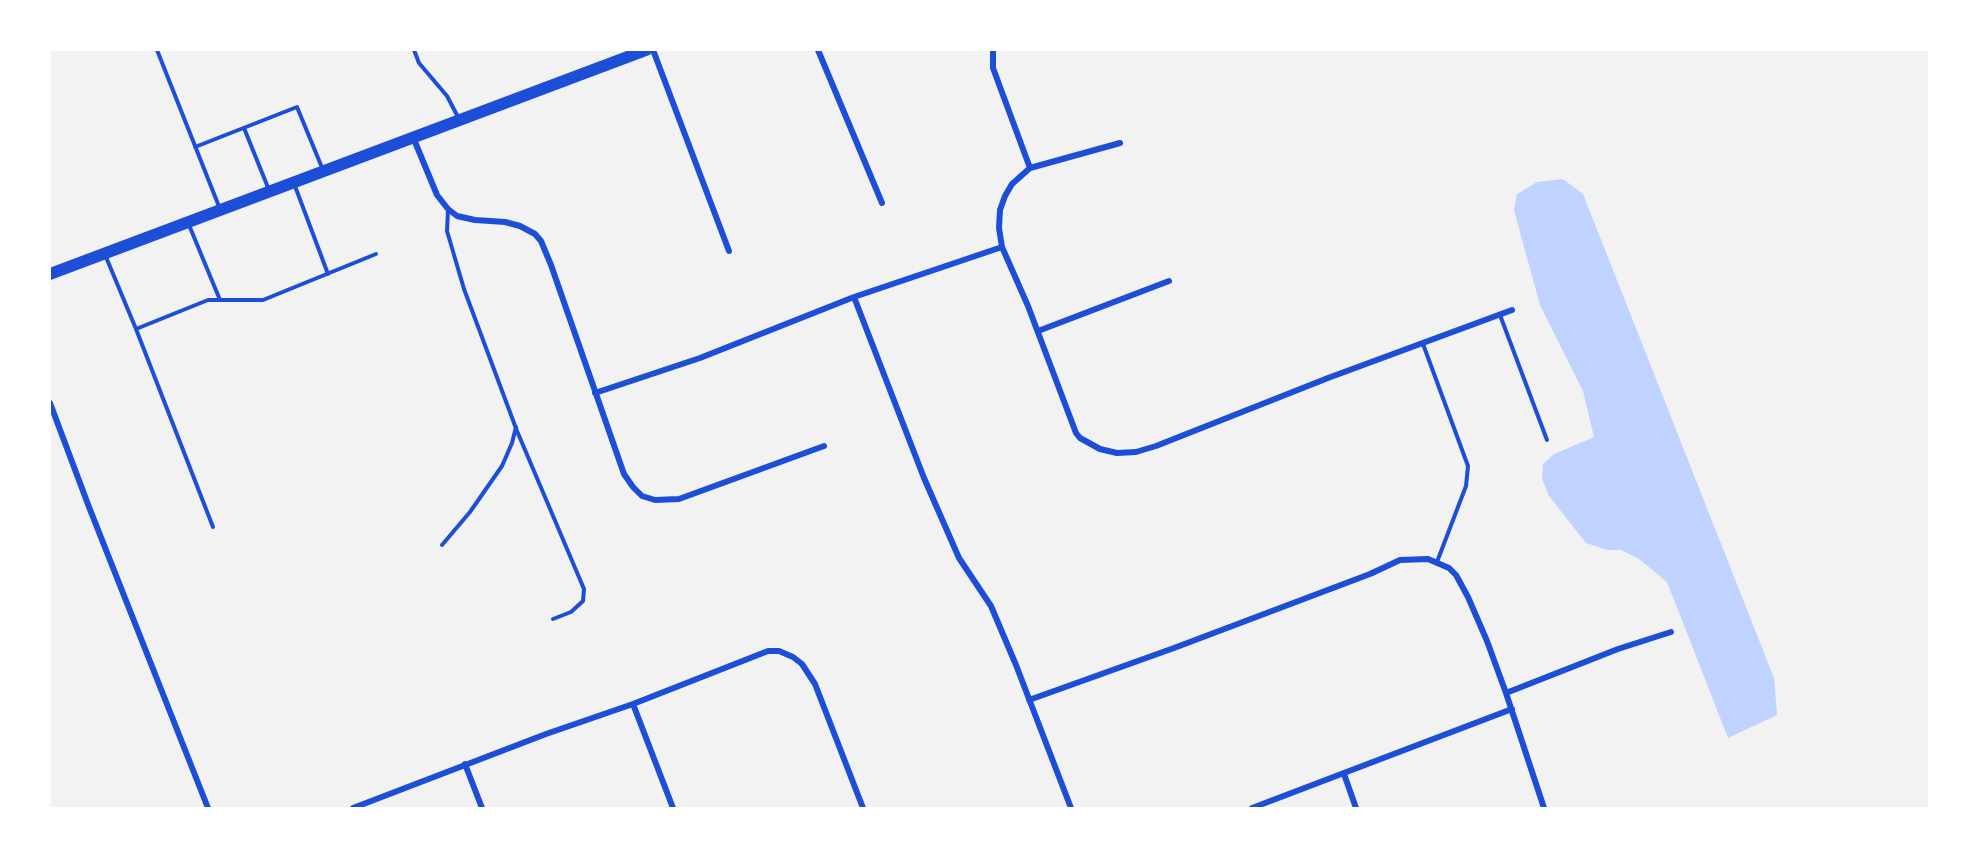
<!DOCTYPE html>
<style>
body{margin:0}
#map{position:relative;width:1979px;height:858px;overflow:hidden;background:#f2f2f2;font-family:"Public Sans",sans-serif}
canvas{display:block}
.frame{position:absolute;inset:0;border:51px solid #fff;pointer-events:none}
</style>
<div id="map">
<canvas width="1979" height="858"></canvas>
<div class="frame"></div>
</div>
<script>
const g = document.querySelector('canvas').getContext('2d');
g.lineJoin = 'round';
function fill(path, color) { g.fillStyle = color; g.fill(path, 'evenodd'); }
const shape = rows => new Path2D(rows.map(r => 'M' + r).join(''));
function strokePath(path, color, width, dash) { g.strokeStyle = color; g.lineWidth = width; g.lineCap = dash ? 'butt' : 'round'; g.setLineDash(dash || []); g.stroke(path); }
const water = shape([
 [1563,179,1583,194,1774,678,1777,715,1728,738,1667,582,1639,559,1621,550,1607,550,1586,543,1549,496,1542,479,1543,464,1554,454,1594,437,1583,391,1540,305,1514,210,1517,194,1537,182]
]);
const service = shape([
 [157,50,220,209],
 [414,50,419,63,447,96,459,119],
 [244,128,269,190],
 [195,147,297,107,323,170],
 [295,186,328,274],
 [448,210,447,231,464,289,517,431,584,589,583,601,571,612,553,619],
 [189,225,220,300],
 [106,257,136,329],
 [1500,315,1547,440],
 [1423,344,1468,466,1466,486,1437,562],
 [213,527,136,329,208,300,263,300,376,254],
 [442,545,470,512,502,466,512,443,516,427]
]);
const minor = shape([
 [653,50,729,251],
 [818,50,882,203],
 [993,50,993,68,1030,168],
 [413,137,437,195,448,209,457,216,475,220,505,222,520,226,535,234,541,241,551,265,624,474,633,487,642,496,655,500,679,499,824,446],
 [1120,143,1030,168,1012,184,1005,196,1000,210,999,228,1002,247,1028,306,1076,433,1080,438,1100,449,1117,453,1136,452,1156,446,1328,378,1512,310],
 [854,297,924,478,959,558,991,606,1016,665,1071,808],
 [1038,331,1169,281],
 [595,393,700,358,854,297,1002,247],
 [50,403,89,507,208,808],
 [1506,693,1618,649,1671,632],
 [1029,700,1174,648,1370,574,1400,560,1428,559,1449,568,1456,575,1468,597,1487,641,1506,693,1544,808],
 [633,704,673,808],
 [465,764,482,808],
 [1344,774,1356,808],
 [353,808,546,734,633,704,768,651,779,651,793,657,802,664,815,684,863,808],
 [1252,808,1512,709]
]);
const primary = shape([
 [50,274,646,50]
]);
fill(water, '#bfd3fe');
strokePath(service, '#1d4ed8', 4);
strokePath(minor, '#1d4ed8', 6);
strokePath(primary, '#1d4ed8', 12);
</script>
